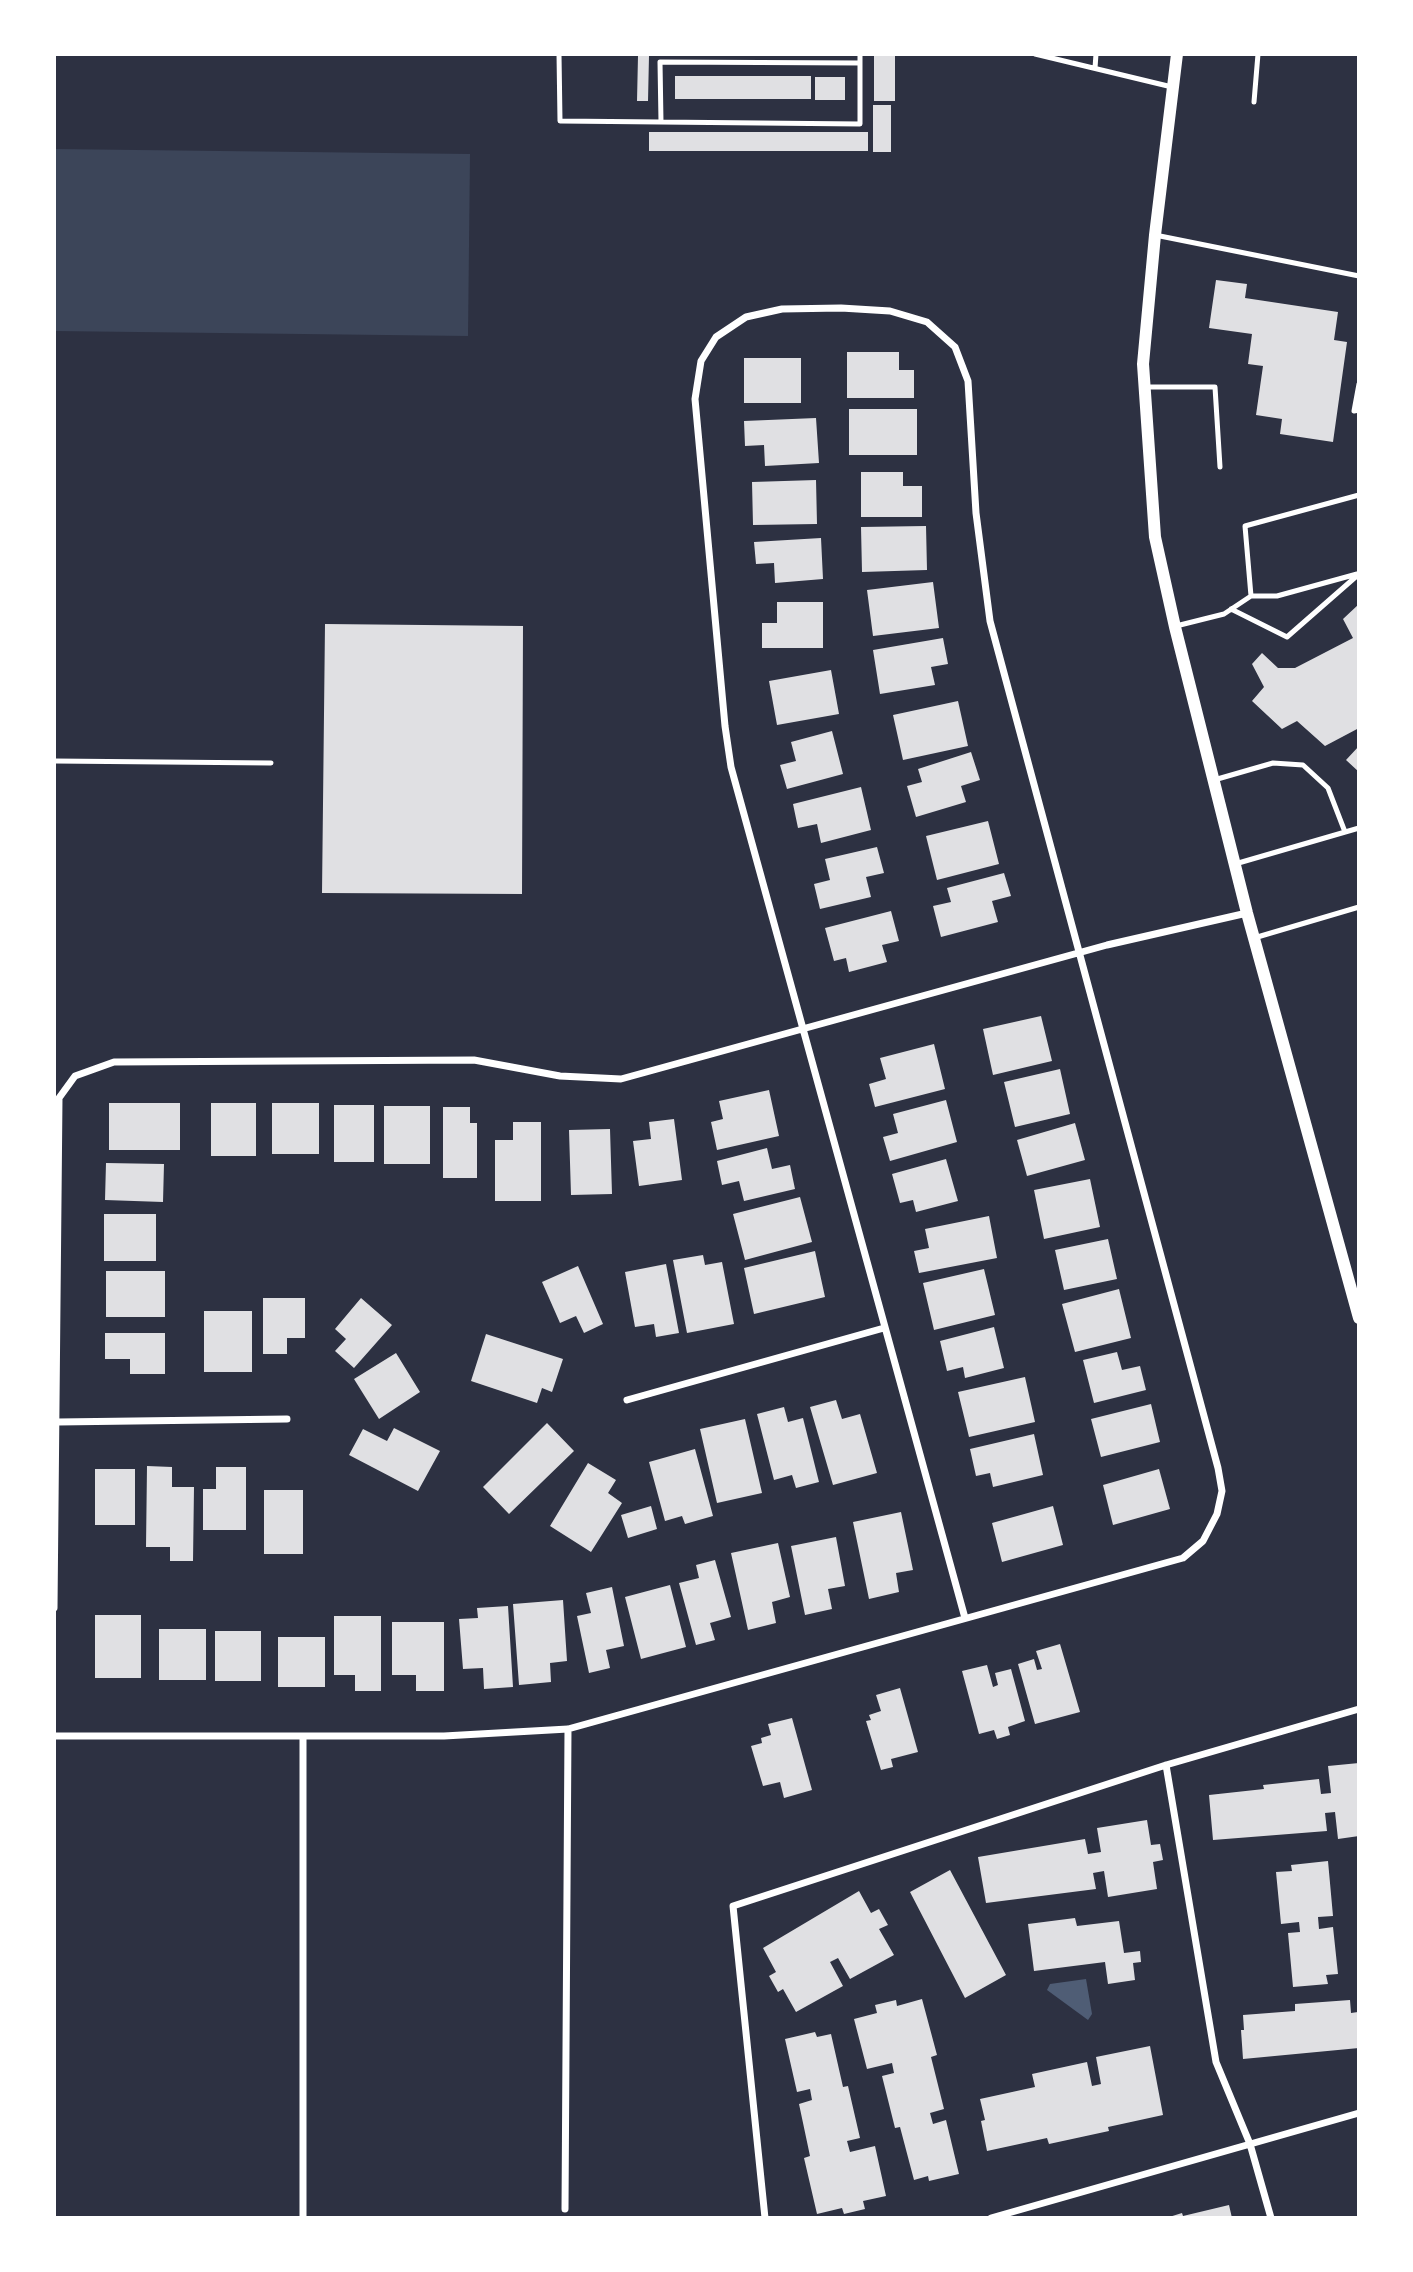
<!DOCTYPE html>
<style>
body{margin:0}
#map{position:relative;width:1413px;height:2272px;overflow:hidden;background:#2d3142;font-family:Karla,sans-serif}
canvas{display:block}
.frame{position:absolute;inset:0;border:56px solid #fff;pointer-events:none}
</style>
<div id="map">
<canvas width="1413" height="2272"></canvas>
<div class="frame"></div>
</div>
<script>
const g = document.querySelector('canvas').getContext('2d');
g.lineJoin = 'round';
function fill(path, color) { g.fillStyle = color; g.fill(path, 'evenodd'); }
const shape = rows => new Path2D(rows.map(r => 'M' + r).join(''));
function strokePath(path, color, width, dash) { g.strokeStyle = color; g.lineWidth = width; g.lineCap = dash ? 'butt' : 'round'; g.setLineDash(dash || []); g.stroke(path); }
const green = shape([
 [54,149,470,154,468,336,54,331]
]);
const water = shape([
 [1086,1979,1092,2014,1088,2020,1047,1990,1050,1984]
]);
const building = shape([
 [874,54,895,54,895,101,874,101],
 [638,56,649,56,648,101,637,101],
 [675,76,811,76,811,99,675,99],
 [815,77,845,77,845,100,815,100],
 [873,105,891,105,891,152,873,152],
 [649,132,868,132,868,151,649,151],
 [1216,280,1247,284,1245,298,1338,312,1334,340,1347,342,1333,442,1280,434,1282,419,1256,415,1263,366,1248,364,1252,334,1209,328],
 [847,352,899,352,899,370,914,370,914,398,847,398],
 [744,358,801,358,801,403,744,403],
 [849,409,917,409,917,455,849,455],
 [816,418,819,463,765,466,764,445,745,446,744,421],
 [861,472,903,472,903,486,922,486,922,517,861,517],
 [816,480,817,524,753,525,752,482],
 [926,526,927,570,862,572,861,527],
 [821,538,823,579,775,583,774,563,756,564,754,542],
 [933,582,939,628,873,636,867,590],
 [777,602,823,602,823,648,762,648,762,623,777,623],
 [1359,604,1359,728,1325,746,1297,721,1282,729,1252,701,1264,687,1252,664,1262,653,1278,668,1295,668,1353,638,1343,619],
 [325,624,523,626,522,894,322,893],
 [943,638,948,664,931,667,935,685,880,694,873,650],
 [831,670,839,714,777,725,769,681],
 [958,701,968,746,903,760,893,715],
 [832,731,843,774,787,789,780,765,796,761,791,742],
 [1359,746,1359,772,1346,760],
 [971,752,980,780,961,786,966,802,916,817,907,786,922,782,918,769],
 [861,787,871,830,821,843,817,824,798,828,793,804],
 [988,821,999,864,937,880,926,836],
 [877,847,884,873,866,877,871,897,820,909,814,884,830,880,825,859],
 [1004,873,1011,896,992,901,998,922,941,937,933,906,951,902,947,888],
 [891,911,899,941,882,945,887,962,849,972,846,958,834,961,825,928],
 [1041,1016,1052,1061,993,1075,983,1029],
 [934,1044,945,1089,875,1107,869,1084,886,1079,880,1058],
 [1060,1069,1070,1114,1015,1127,1004,1082],
 [769,1090,779,1136,717,1150,711,1122,723,1119,719,1101],
 [946,1100,957,1142,890,1161,883,1137,898,1133,893,1114],
 [109,1103,180,1103,180,1150,109,1150],
 [211,1103,256,1103,256,1156,211,1156],
 [272,1103,319,1103,319,1154,272,1154],
 [334,1105,374,1105,374,1162,334,1162],
 [384,1106,430,1106,430,1164,384,1164],
 [443,1107,470,1107,470,1123,477,1123,477,1178,443,1178],
 [674,1119,682,1180,639,1186,633,1141,651,1139,649,1122],
 [513,1122,541,1122,541,1201,495,1201,495,1140,513,1140],
 [1075,1123,1085,1160,1027,1176,1017,1140],
 [610,1129,612,1194,571,1195,569,1130],
 [767,1148,772,1169,790,1165,795,1189,744,1201,739,1181,722,1185,717,1161],
 [946,1159,958,1201,916,1212,913,1200,900,1203,892,1174],
 [106,1163,164,1164,163,1202,105,1200],
 [1090,1179,1100,1227,1044,1239,1034,1190],
 [800,1197,812,1242,745,1260,733,1214],
 [104,1214,156,1214,156,1261,104,1261],
 [989,1216,997,1258,919,1273,914,1251,929,1248,925,1229],
 [1108,1239,1117,1279,1064,1290,1055,1250],
 [815,1251,825,1297,754,1314,744,1268],
 [703,1255,705,1265,722,1262,734,1324,687,1333,673,1260],
 [666,1264,679,1333,656,1337,654,1324,635,1327,625,1272],
 [578,1266,603,1324,584,1333,576,1316,560,1323,542,1282],
 [984,1269,995,1315,934,1330,923,1283],
 [106,1271,165,1271,165,1317,106,1317],
 [1119,1289,1131,1338,1075,1352,1062,1304],
 [263,1298,305,1298,305,1338,287,1338,287,1354,263,1354],
 [361,1298,392,1325,354,1368,335,1351,346,1339,335,1329],
 [204,1311,252,1311,252,1372,204,1372],
 [994,1327,1004,1368,965,1378,963,1367,947,1371,940,1341],
 [105,1333,165,1333,165,1374,130,1374,130,1359,105,1359],
 [486,1334,563,1359,552,1392,542,1388,537,1403,471,1381],
 [1117,1352,1122,1370,1140,1366,1146,1390,1094,1403,1083,1360],
 [396,1353,420,1392,379,1419,354,1379],
 [1025,1377,1035,1422,969,1437,958,1392],
 [836,1400,842,1419,860,1414,877,1473,833,1485,810,1407],
 [1151,1404,1160,1442,1101,1457,1091,1419],
 [784,1407,788,1422,803,1418,819,1482,796,1488,792,1475,774,1480,757,1414],
 [745,1419,762,1493,717,1503,700,1429],
 [547,1423,574,1451,509,1514,483,1487],
 [394,1428,440,1451,418,1491,349,1455,363,1429,387,1441],
 [1034,1434,1043,1475,993,1487,990,1473,976,1476,970,1449],
 [695,1449,713,1516,685,1524,682,1516,665,1521,649,1462],
 [588,1463,616,1480,608,1493,622,1503,591,1552,550,1526],
 [147,1466,172,1467,172,1487,194,1487,193,1561,170,1561,170,1547,146,1547],
 [216,1467,246,1467,246,1530,203,1530,203,1489,216,1489],
 [95,1469,135,1469,135,1525,95,1525],
 [1159,1469,1170,1509,1113,1525,1103,1485],
 [264,1490,303,1490,303,1554,264,1554],
 [651,1506,657,1529,628,1538,621,1515],
 [1053,1506,1063,1545,1002,1562,992,1523],
 [901,1512,913,1570,896,1573,899,1592,869,1599,853,1522],
 [836,1537,845,1586,828,1589,832,1609,805,1615,791,1546],
 [778,1543,790,1597,772,1602,776,1623,748,1630,731,1553],
 [715,1560,731,1617,710,1623,715,1640,696,1645,679,1583,699,1578,696,1565],
 [670,1585,686,1647,641,1659,625,1597],
 [612,1587,624,1646,606,1650,610,1668,589,1673,577,1616,591,1613,586,1593],
 [563,1600,567,1661,550,1663,551,1682,519,1685,513,1604],
 [508,1606,513,1687,484,1689,483,1668,463,1669,459,1619,478,1618,477,1608],
 [95,1615,141,1615,141,1678,95,1678],
 [334,1616,381,1616,381,1691,355,1691,355,1675,334,1675],
 [392,1622,444,1622,444,1691,416,1691,416,1675,392,1675],
 [159,1629,206,1629,206,1680,159,1680],
 [215,1631,261,1631,261,1681,215,1681],
 [278,1637,325,1637,325,1687,278,1687],
 [1060,1644,1080,1712,1035,1724,1018,1664,1034,1659,1037,1670,1042,1669,1036,1651],
 [987,1665,993,1687,998,1685,995,1673,1011,1669,1025,1721,1008,1727,1010,1735,997,1739,994,1730,979,1734,962,1671],
 [900,1688,918,1752,891,1759,893,1767,881,1770,866,1721,871,1720,869,1715,881,1711,876,1695],
 [792,1718,812,1790,784,1798,780,1782,763,1786,751,1746,762,1743,761,1738,771,1735,768,1724],
 [1359,1763,1359,1836,1338,1839,1335,1812,1325,1813,1327,1831,1213,1840,1209,1795,1264,1789,1263,1785,1319,1779,1321,1794,1331,1793,1328,1766],
 [1147,1820,1151,1845,1160,1844,1163,1860,1153,1862,1157,1889,1108,1897,1104,1871,1093,1873,1096,1889,986,1903,978,1857,1085,1839,1088,1854,1101,1852,1097,1828],
 [1328,1861,1333,1916,1318,1917,1319,1929,1333,1927,1338,1974,1326,1975,1328,1984,1293,1987,1288,1933,1300,1932,1299,1922,1281,1924,1276,1872,1292,1871,1291,1865],
 [950,1870,1006,1975,965,1998,910,1892],
 [859,1891,871,1913,879,1909,888,1925,879,1929,894,1955,850,1979,838,1958,830,1962,843,1986,796,2012,783,1989,778,1992,769,1976,776,1972,763,1948],
 [1075,1918,1077,1926,1119,1921,1124,1953,1140,1951,1141,1962,1133,1963,1135,1980,1108,1984,1105,1962,1034,1971,1028,1924],
 [922,1999,937,2055,931,2057,944,2109,930,2113,933,2124,946,2120,959,2174,929,2181,928,2176,914,2180,900,2127,895,2128,882,2076,894,2073,892,2063,867,2069,854,2019,877,2013,875,2005,896,2000,897,2006],
 [1350,2000,1351,2013,1358,2012,1359,2048,1243,2059,1241,2030,1244,2030,1243,2015,1295,2011,1295,2004],
 [815,2032,817,2037,831,2034,843,2087,848,2086,860,2138,847,2141,850,2152,875,2146,886,2196,863,2201,865,2209,844,2214,842,2208,817,2214,804,2158,810,2156,799,2104,812,2100,810,2089,797,2092,785,2039],
 [1150,2046,1163,2115,1108,2127,1109,2131,1049,2144,1047,2138,987,2151,981,2121,985,2120,980,2099,1035,2087,1032,2074,1087,2062,1092,2086,1101,2084,1096,2057],
 [1229,2205,1232,2218,1166,2218,1182,2213,1183,2216]
]);
const service = shape([
 [559,54,560,121,860,124,860,54],
 [1035,54,1172,87],
 [1095,68,1096,54],
 [1254,102,1258,54],
 [661,122,660,62,860,63],
 [1155,235,1359,276],
 [1359,384,1354,411,1359,410],
 [1144,387,1215,387,1220,467],
 [1251,596,1277,596,1357,574],
 [1231,609,1287,637,1359,574],
 [1176,626,1224,614,1251,596,1245,526,1359,495],
 [54,761,271,763],
 [1214,780,1273,763,1303,765,1328,788,1345,832],
 [1235,864,1359,828],
 [1254,938,1359,907]
]);
const minor = shape([
 [627,1400,884,1328],
 [58,1422,287,1419],
 [54,1608,59,1098,75,1076,114,1062,474,1060,560,1076,621,1079,1107,945,1247,913],
 [54,1736,444,1736,568,1729,1183,1558,1203,1541,1217,1514,1222,1491,1218,1468,990,621,976,513,968,381,955,347,927,322,890,311,841,308,782,309,746,317,716,337,701,361,695,399,725,726,731,767,965,1618],
 [303,1736,303,2218],
 [1166,1765,1216,2062,1250,2144,1271,2218],
 [565,2209,568,1729],
 [765,2218,733,1906,1166,1765,1359,1709],
 [991,2218,1359,2113]
]);
const tertiary = shape([
 [1177,54,1155,235,1143,364,1155,537,1175,627,1247,913,1359,1318]
]);
fill(green, '#3c4559');
fill(water, '#4f5d75');
fill(building, '#e0e0e3');
strokePath(service, '#fff', 5);
strokePath(minor, '#fff', 7);
strokePath(tertiary, '#fff', 12);
</script>
